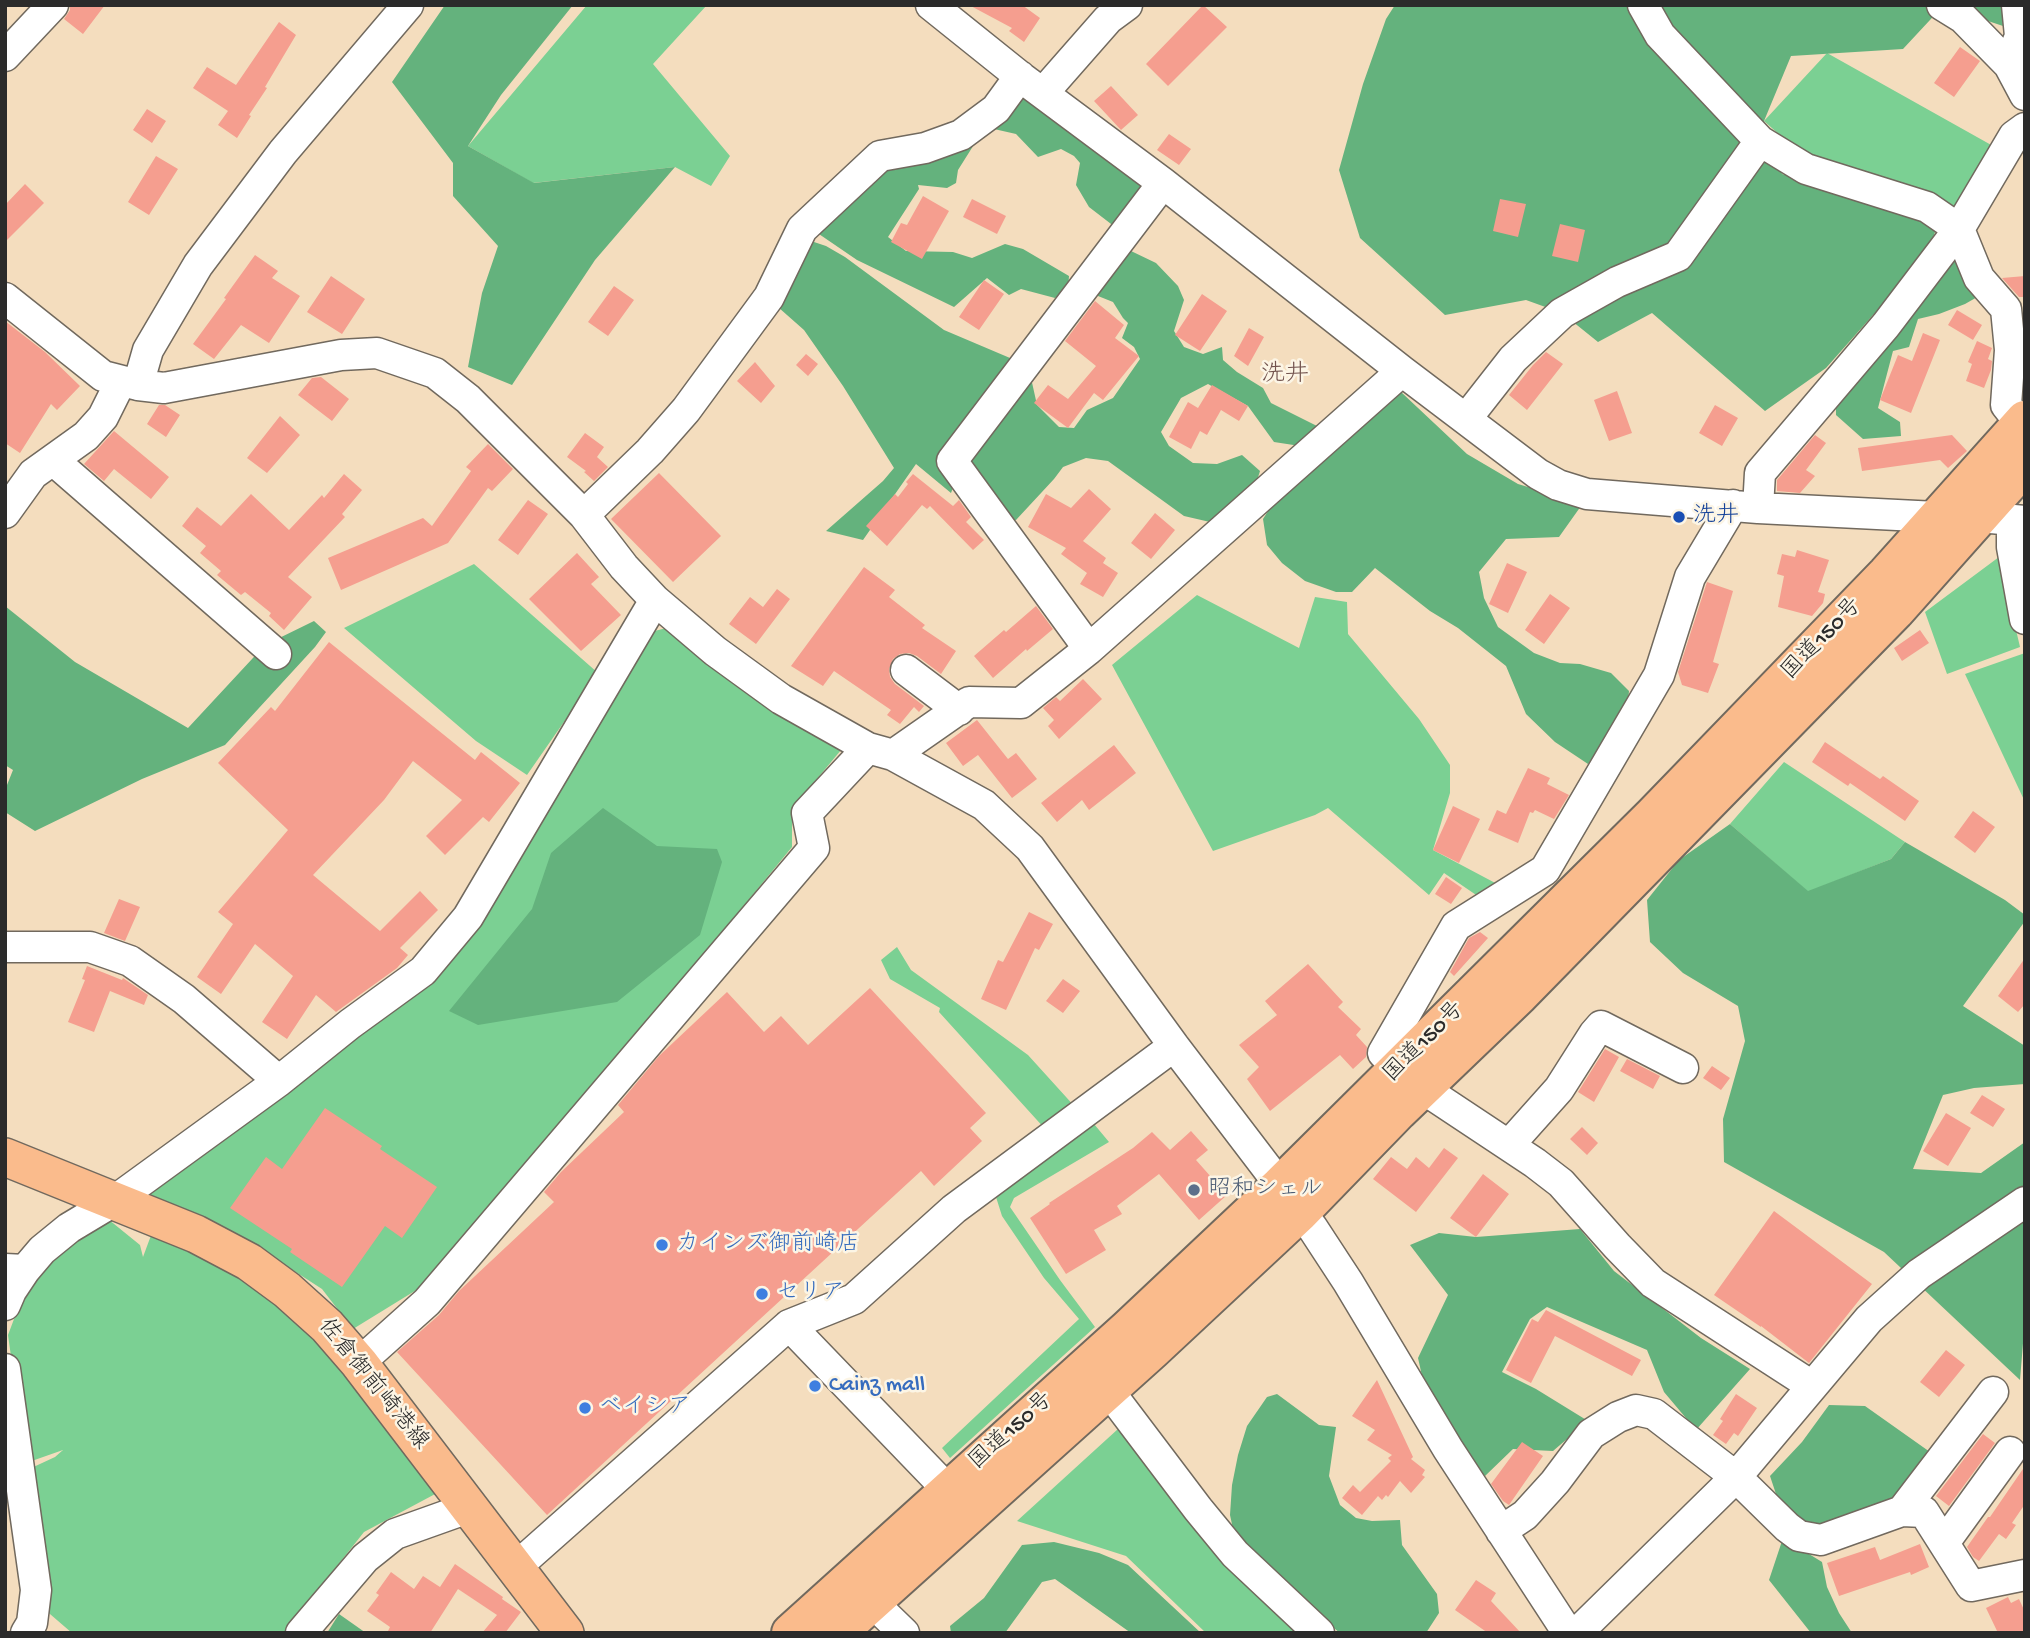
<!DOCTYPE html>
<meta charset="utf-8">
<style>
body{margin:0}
#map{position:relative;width:2030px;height:1638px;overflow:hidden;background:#f4ddbe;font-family:"Gochi Hand",sans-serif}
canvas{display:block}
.frame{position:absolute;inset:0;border:7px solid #2b2b2b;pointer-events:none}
</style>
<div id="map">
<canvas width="2030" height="1638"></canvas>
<div class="frame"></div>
</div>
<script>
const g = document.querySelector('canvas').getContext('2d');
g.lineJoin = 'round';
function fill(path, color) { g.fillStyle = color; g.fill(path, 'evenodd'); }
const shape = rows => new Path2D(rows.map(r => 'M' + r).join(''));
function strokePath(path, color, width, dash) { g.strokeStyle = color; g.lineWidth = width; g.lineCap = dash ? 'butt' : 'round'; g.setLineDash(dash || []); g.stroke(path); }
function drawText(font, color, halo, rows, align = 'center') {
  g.font = font + ' "Gochi Hand","Klee One",sans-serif'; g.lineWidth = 5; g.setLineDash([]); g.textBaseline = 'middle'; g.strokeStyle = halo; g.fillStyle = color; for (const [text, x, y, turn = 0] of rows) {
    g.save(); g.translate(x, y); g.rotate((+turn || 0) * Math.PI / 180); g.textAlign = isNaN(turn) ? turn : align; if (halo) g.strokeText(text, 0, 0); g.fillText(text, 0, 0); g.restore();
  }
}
const green = shape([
 [587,5,707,5,653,64,730,156,711,186,675,167,533,183,468,146],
 [1827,53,1993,146,1958,209,1808,160,1764,121],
 [1999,557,2020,647,1947,674,1925,612],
 [474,564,598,673,527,775,476,741,344,628],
 [1197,595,1299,648,1315,597,1347,602,1348,634,1419,719,1450,765,1450,793,1433,850,1499,885,1482,899,1444,873,1429,895,1328,808,1315,815,1213,851,1112,665],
 [670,627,770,705,841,750,792,809,792,847,668,998,418,1289,353,1329,322,1289,240,1236,138,1198,433,974,647,633],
 [2025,653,2025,802,1965,674],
 [1784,762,1905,842,1891,859,1808,892,1730,824],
 [897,947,911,970,1028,1055,1076,1108,1046,1130,939,1012,940,1008,890,979,881,960],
 [1094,1124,1109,1142,1014,1198,1010,1207,1060,1280,1095,1327,950,1458,942,1448,1079,1319,1044,1278,1002,1216,996,1197,1004,1187],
 [103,1215,140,1245,143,1257,153,1230,248,1273,318,1339,437,1493,364,1532,284,1633,72,1633,43,1608,27,1470,55,1457,63,1450,26,1463,8,1335,31,1274],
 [1118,1429,1254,1578,1320,1633,1206,1633,1126,1556,1017,1521]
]);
const forest = shape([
 [445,5,573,5,501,95,468,146,534,183,675,167,595,260,512,385,468,367,482,293,498,246,453,196,453,163,392,82],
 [1395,5,2002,5,2003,26,1943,6,1903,49,1791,56,1764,121,1782,174,1939,220,1928,253,1826,368,1765,411,1652,313,1598,342,1562,313,1526,300,1445,315,1360,238,1339,170,1363,84,1386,19],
 [1022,78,1162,179,1115,227,1089,207,1076,185,1080,163,1074,156,1061,149,1038,157,1016,134,994,129,975,143,958,170,956,183,947,188,918,185,919,189,888,237,906,251,953,252,972,258,1005,244,1023,249,1069,276,1068,289,1055,298,1021,289,1009,295,987,278,954,307,857,260,816,232,869,166,961,135],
 [805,239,826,246,845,257,944,330,1010,358,1031,378,1037,405,1059,427,1074,428,1087,410,1113,398,1140,359,1134,347,1122,338,1128,323,1123,318,1113,302,1093,294,1116,255,1131,251,1156,263,1178,286,1184,300,1174,331,1184,347,1203,354,1222,347,1223,360,1237,372,1263,388,1271,403,1321,428,1300,446,1274,442,1248,406,1208,384,1181,398,1161,432,1169,446,1193,463,1217,464,1242,455,1260,471,1255,487,1210,522,1184,516,1108,461,1086,458,1063,467,1054,479,1016,520,1004,519,957,477,951,493,916,464,863,540,826,531,883,481,894,468,843,386,804,330,770,300],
 [1956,250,1986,292,1965,304,1939,314,1918,319,1909,347,1893,351,1878,408,1900,422,1901,436,1863,439,1836,415,1836,404],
 [1401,392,1467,454,1518,484,1564,498,1581,506,1559,537,1506,539,1479,572,1484,598,1498,627,1534,653,1560,663,1580,664,1611,673,1629,691,1627,713,1588,764,1555,742,1526,714,1506,666,1458,628,1430,611,1375,568,1352,592,1336,592,1305,581,1282,563,1267,545,1263,519,1289,478,1388,398],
 [5,606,75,662,188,728,265,645,314,621,326,632,315,647,225,745,142,779,35,831,5,812,5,790,13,770,5,765],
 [603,808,657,846,717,849,722,862,700,935,617,1002,478,1025,449,1011,532,909,551,853],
 [1730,824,1808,891,1891,859,1905,842,2005,900,2025,915,2025,921,1963,1006,2025,1046,2025,1084,1974,1088,1943,1095,1913,1169,1981,1173,2025,1142,2025,1319,2020,1380,1884,1252,1724,1162,1723,1119,1745,1041,1738,1006,1683,973,1650,942,1647,900,1679,860],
 [1580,1229,1614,1271,1701,1338,1750,1369,1696,1430,1664,1392,1647,1350,1547,1307,1530,1319,1502,1372,1536,1389,1588,1421,1553,1451,1513,1449,1485,1476,1445,1435,1429,1407,1418,1358,1448,1295,1410,1245,1439,1233,1476,1237],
 [1277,1394,1319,1425,1336,1427,1329,1476,1340,1505,1356,1518,1372,1521,1400,1520,1402,1545,1437,1594,1439,1613,1426,1633,1340,1633,1284,1588,1235,1538,1230,1515,1232,1485,1238,1455,1247,1426,1267,1397],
 [1829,1405,1865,1406,1930,1452,1922,1473,1884,1504,1822,1530,1782,1512,1770,1476,1802,1442],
 [1783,1538,1822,1562,1827,1587,1839,1613,1852,1633,1811,1633,1769,1580],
 [1054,1542,1099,1553,1128,1565,1201,1633,1131,1633,1055,1579,1042,1582,1005,1633,951,1633,950,1626,984,1598,1022,1545],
 [339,1614,366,1633,327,1633]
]);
const building = shape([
 [70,5,105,5,83,34,64,19,70,10],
 [969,5,1022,5,1040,18,1024,42,1009,31,1012,28],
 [1203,5,1227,27,1168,86,1146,64],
 [279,22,296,35,265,87,267,88,249,115,251,116,237,138,218,125,228,111,193,88,207,67,236,85],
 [1960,47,1980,61,1954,97,1934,83],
 [1111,86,1138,115,1121,130,1094,101],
 [147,109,166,121,152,143,133,130],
 [1169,134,1191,149,1179,165,1157,150],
 [156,156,178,169,149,215,128,202],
 [25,184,44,203,5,242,5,205],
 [923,196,949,211,922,259,891,242,901,223,907,225],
 [972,199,1006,216,997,234,963,217],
 [1500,199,1526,204,1518,237,1493,231],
 [1560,224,1585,230,1578,262,1552,256],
 [255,255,278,271,272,278,300,296,269,343,241,325,214,359,193,344,226,299,224,298],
 [331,276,365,299,342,334,307,312],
 [2025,276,2025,297,2019,297,2002,278],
 [984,280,1004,294,979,330,959,317],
 [614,286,634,300,608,336,588,322],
 [1202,294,1227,311,1200,351,1175,335],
 [1095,301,1124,325,1115,338,1139,356,1103,400,1094,393,1068,428,1034,403,1048,385,1068,399,1096,366,1065,341],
 [1957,310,1982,325,1973,340,1948,325],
 [5,321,45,352,80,386,57,410,51,404,20,453,5,443],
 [1249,328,1264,337,1248,366,1234,356],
 [1923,333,1940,340,1911,413,1880,400,1898,355,1912,361],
 [1977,341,1992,348,1988,359,1992,361,1991,370,1984,388,1966,381,1972,364,1968,362],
 [1546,352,1563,364,1527,410,1509,395,1533,365],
 [806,354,818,364,808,376,796,365],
 [755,362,775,386,761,403,737,381],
 [321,377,349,399,332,421,298,395,312,378],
 [1212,385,1248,406,1239,421,1221,410,1207,435,1200,431,1191,449,1169,437,1188,402,1198,408],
 [1617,391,1632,433,1609,441,1594,400],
 [159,405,165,405,180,415,166,437,147,424],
 [1715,405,1738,418,1722,446,1699,433],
 [280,416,300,435,267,473,247,458],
 [114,431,169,477,151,499,114,469,104,481,84,464],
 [585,433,604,447,597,457,608,467,594,481,584,472,586,471,567,457],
 [1815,435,1826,443,1806,470,1815,476,1800,493,1777,491,1777,480],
 [1952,435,1967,451,1948,468,1940,460,1862,471,1858,448],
 [488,444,513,469,492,491,488,488,448,543,341,590,328,558,423,518,432,526,471,471,466,467],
 [659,473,721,536,673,582,611,519],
 [344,474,362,490,342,514,345,517,288,577,312,597,284,630,269,616,271,613,245,592,241,595,217,575,221,571,200,553,206,546,182,526,197,507,221,526,251,494,289,530,322,495,324,498],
 [913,474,953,506,959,500,971,517,966,522,984,540,973,550,930,506,927,509,922,505,887,546,866,526,895,494,898,497,908,484,906,482],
 [1089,489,1111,509,1083,541,1106,558,1103,563,1118,573,1103,597,1080,584,1087,573,1061,554,1066,548,1028,527,1046,494,1071,508],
 [528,500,548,514,518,555,498,540],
 [1155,513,1175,530,1151,559,1131,543],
 [1797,550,1829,560,1818,592,1825,594,1823,603,1812,616,1778,607,1784,576,1777,574,1782,554,1795,557],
 [577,553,599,577,591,584,621,615,581,651,529,599],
 [1507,563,1527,572,1508,613,1489,604],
 [864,567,895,590,889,597,925,625,922,628,956,651,941,674,917,656,909,653,900,654,893,659,889,669,890,677,895,684,924,706,919,712,914,707,900,724,887,715,891,710,834,671,823,686,791,666],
 [1707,582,1733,591,1713,662,1719,664,1708,693,1682,685,1678,672],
 [777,589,790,599,756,644,729,624,750,597,763,607],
 [1550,594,1570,608,1544,644,1525,630],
 [1036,606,1053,629,1027,651,1026,649,993,678,974,656,1004,630,1006,632],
 [1920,630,1929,643,1902,661,1894,648],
 [329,642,475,760,481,752,520,783,489,822,483,817,445,855,426,836,462,800,413,761,384,800,313,875,380,931,420,891,438,910,400,948,408,955,397,968,336,1012,316,995,287,1039,262,1022,293,976,255,944,221,994,197,977,233,924,218,912,288,830,218,763,271,707,275,711],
 [1083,679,1102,699,1059,739,1048,726,1054,720,1043,708,1056,697,1060,701],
 [977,720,1008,759,1016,753,1037,779,1012,798,978,755,963,766,946,743],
 [1825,742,1880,779,1883,776,1919,801,1905,821,1850,783,1848,786,1812,762],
 [1114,745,1136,773,1089,810,1082,800,1057,822,1041,803],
 [1528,768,1550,778,1547,784,1569,795,1554,819,1535,810,1533,813,1530,812,1518,843,1488,830,1497,810,1506,814],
 [1453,806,1480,819,1459,863,1433,850],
 [1973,811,1995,827,1975,853,1954,837],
 [1446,877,1462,888,1451,904,1435,894],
 [119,899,140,907,125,941,104,933],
 [1029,912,1053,924,1039,950,1035,948,1006,1010,981,999,998,960,1003,962],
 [1480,932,1488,938,1454,976,1450,972,1469,938],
 [2025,958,2025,1004,2018,1012,1998,996],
 [1308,964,1343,1002,1338,1007,1361,1029,1356,1035,1367,1047,1366,1057,1353,1069,1340,1055,1270,1111,1247,1079,1259,1067,1239,1045,1277,1015,1265,1001],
 [87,966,122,980,123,978,148,995,144,1005,110,991,94,1032,68,1022,85,980,82,979],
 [1063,979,1080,991,1063,1013,1046,1001],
 [870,988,986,1113,970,1128,982,1141,934,1186,921,1171,547,1515,397,1352,439,1315,459,1291,554,1202,544,1192,561,1172,624,1112,618,1105,659,1056,727,992,764,1032,781,1016,808,1045],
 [1605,1049,1619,1057,1594,1102,1578,1092],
 [1627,1059,1660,1076,1653,1089,1620,1071],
 [1712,1066,1730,1078,1721,1090,1703,1078],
 [1982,1095,2005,1109,1993,1127,1970,1113],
 [325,1108,382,1146,380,1149,437,1187,402,1238,385,1226,342,1287,290,1252,292,1249,230,1208,266,1157,282,1169],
 [1946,1113,1971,1128,1948,1166,1923,1151],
 [1582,1127,1598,1143,1587,1155,1570,1139],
 [1191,1131,1208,1150,1196,1160,1227,1195,1199,1220,1159,1174,1117,1206,1122,1214,1094,1230,1106,1250,1066,1274,1030,1218,1050,1204,1049,1203,1133,1148,1152,1132,1170,1150],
 [1444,1148,1458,1158,1416,1212,1373,1179,1391,1157,1407,1169,1416,1157,1429,1168],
 [1483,1174,1509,1194,1476,1237,1450,1218],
 [1774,1211,1872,1284,1809,1363,1761,1326,1761,1327,1714,1295],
 [1546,1310,1641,1360,1632,1376,1555,1336,1531,1383,1506,1370,1532,1319,1538,1322],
 [1946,1350,1965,1365,1939,1397,1920,1382],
 [1377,1380,1413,1457,1411,1459,1425,1470,1422,1475,1425,1477,1411,1493,1400,1481,1388,1497,1386,1495,1382,1500,1378,1496,1362,1515,1342,1498,1353,1485,1360,1492,1391,1461,1388,1458,1392,1455,1367,1440,1375,1430,1352,1416],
 [1736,1394,1757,1408,1738,1436,1734,1433,1726,1444,1713,1435,1723,1421,1720,1419],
 [1983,1434,1995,1443,1949,1506,1936,1496],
 [1522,1442,1543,1456,1509,1505,1503,1501,1491,1484],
 [2025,1466,2025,1504,2012,1523,2016,1525,2006,1539,1999,1534,1979,1561,1973,1557,1967,1547,1988,1517,1990,1517],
 [1920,1544,1929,1567,1911,1575,1910,1572,1839,1596,1827,1563,1875,1547,1880,1560],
 [455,1564,503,1597,502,1599,521,1612,505,1633,482,1633,497,1615,458,1589,430,1633,387,1633,390,1627,367,1611,379,1595,376,1593,391,1572,414,1589,423,1576,440,1587],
 [1476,1580,1496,1593,1491,1601,1521,1633,1488,1633,1455,1610],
 [2008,1597,2011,1603,2019,1599,2025,1612,2025,1633,1998,1633,1986,1608]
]);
const minor = shape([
 [931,5,1022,78,1163,183,1402,371,1538,474,1558,485,1587,494,1758,508,1937,517,1979,517,2025,521],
 [1643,5,1660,35,1760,141,1806,169,1927,207,1959,229,1979,278,2006,309,2010,350,2006,405,2021,424],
 [1942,5,1963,18,2009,65,2025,95],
 [5,56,53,5],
 [2009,65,2020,36,2017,5],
 [1043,93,1108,19,1127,5],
 [5,298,103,376,138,385,164,388,341,355,377,353,435,373,468,399,584,515,624,567,655,600,715,651,781,699,868,748,893,755,984,805,1030,848,1174,1046,1312,1227,1348,1282,1448,1449,1568,1633],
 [138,385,148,350,198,265,283,152,408,5],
 [1466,419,1513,359,1562,313,1617,282,1678,256,1760,141],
 [53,460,276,654],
 [1758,508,1760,473,1886,325,1959,229,2014,136,2025,128],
 [5,513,33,474,86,436,103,417,121,381],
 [584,515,650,451,686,410,769,297,802,229,880,156,925,148,961,135,996,109,1020,76],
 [2012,520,2012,547,2025,619],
 [1089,649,952,461,1163,183],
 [906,670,959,710],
 [893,755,969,702,1021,703,1089,649,1402,371],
 [5,947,90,947,130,961,184,999,279,1081],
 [1399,1069,1383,1053,1456,926,1545,870,1659,675,1690,577,1733,505],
 [1422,1088,1535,1163,1561,1183,1617,1246,1653,1283,1812,1386],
 [1509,1145,1559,1089,1594,1034,1601,1026,1683,1068],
 [5,1269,25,1270,42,1250,69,1228,114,1201,279,1081,350,1024,423,971,468,917,655,600],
 [5,1305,11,1291,25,1270],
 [789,1325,948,1490],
 [359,1363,427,1302,814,848,807,813,868,748],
 [5,1369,36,1590,32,1623,26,1633],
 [1108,1390,1198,1509,1235,1554,1319,1633],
 [1902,1511,1993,1392],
 [1501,1531,1525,1515,1555,1482,1591,1434,1618,1417,1636,1410,1654,1414,1736,1477,1787,1527,1799,1536,1821,1540,1902,1511,1924,1512,1971,1586,2025,1575],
 [1944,1543,2010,1452],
 [515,1568,789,1325,854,1299,954,1209,1174,1046],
 [872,1602,904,1633],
 [301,1633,365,1558,395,1534,468,1508],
 [1577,1633,1736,1477,1869,1319,1919,1274,2025,1202]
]);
const major = shape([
 [5,1157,196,1234,249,1262,287,1290,327,1326,359,1363,565,1633]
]);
const highway = shape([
 [791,1633,1128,1329,1280,1186,1654,815,1887,574,2025,420],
 [837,1633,1152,1350,1300,1212,1398,1111,1519,995,1895,611,2025,465]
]);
const markers = [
 [1679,517,7,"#1a4fb4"],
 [1194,1190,7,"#5c6f8a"],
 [662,1245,7,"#3f7fe0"],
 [762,1294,7,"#3f7fe0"],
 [815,1386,7,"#3f7fe0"],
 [585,1408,7,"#3f7fe0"]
];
const transitNames = [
 ["洗井",1693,517]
];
const streetNames = [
 ["国道150号",1823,640,-46],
 ["国道150号",1425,1043,-45],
 ["佐倉御前崎港線",372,1385,51],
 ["国道150号",1012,1432,-42]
];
const serviceNames = [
 ["昭和シェル",1208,1190]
];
const shopNames = [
 ["カインズ御前崎店",676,1245],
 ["セリア",776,1294],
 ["Cainz mall",829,1386],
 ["ベイシア",599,1408]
];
const neighbourhoodNames = [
 ["洗井",1285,376]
];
fill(green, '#7bd093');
fill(forest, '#64b27d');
fill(building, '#f59e8f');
strokePath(minor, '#71695e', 33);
strokePath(major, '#71695e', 40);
strokePath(highway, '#71695e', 42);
strokePath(minor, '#fff', 30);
strokePath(major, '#fabb8c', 37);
strokePath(highway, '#fabb8c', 38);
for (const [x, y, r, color] of markers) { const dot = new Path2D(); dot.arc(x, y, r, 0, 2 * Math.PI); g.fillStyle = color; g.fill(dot); strokePath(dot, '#fcf5e5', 2.5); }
drawText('23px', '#164399', '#fcf5e5', transitNames, 'left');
drawText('23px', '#2b2b2b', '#fcf5e5', streetNames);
drawText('23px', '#4e5e75', '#fcf5e5', serviceNames, 'left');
drawText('23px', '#366cbe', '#fcf5e5', shopNames, 'left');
drawText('24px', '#72534e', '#fcf5e5', neighbourhoodNames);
</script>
